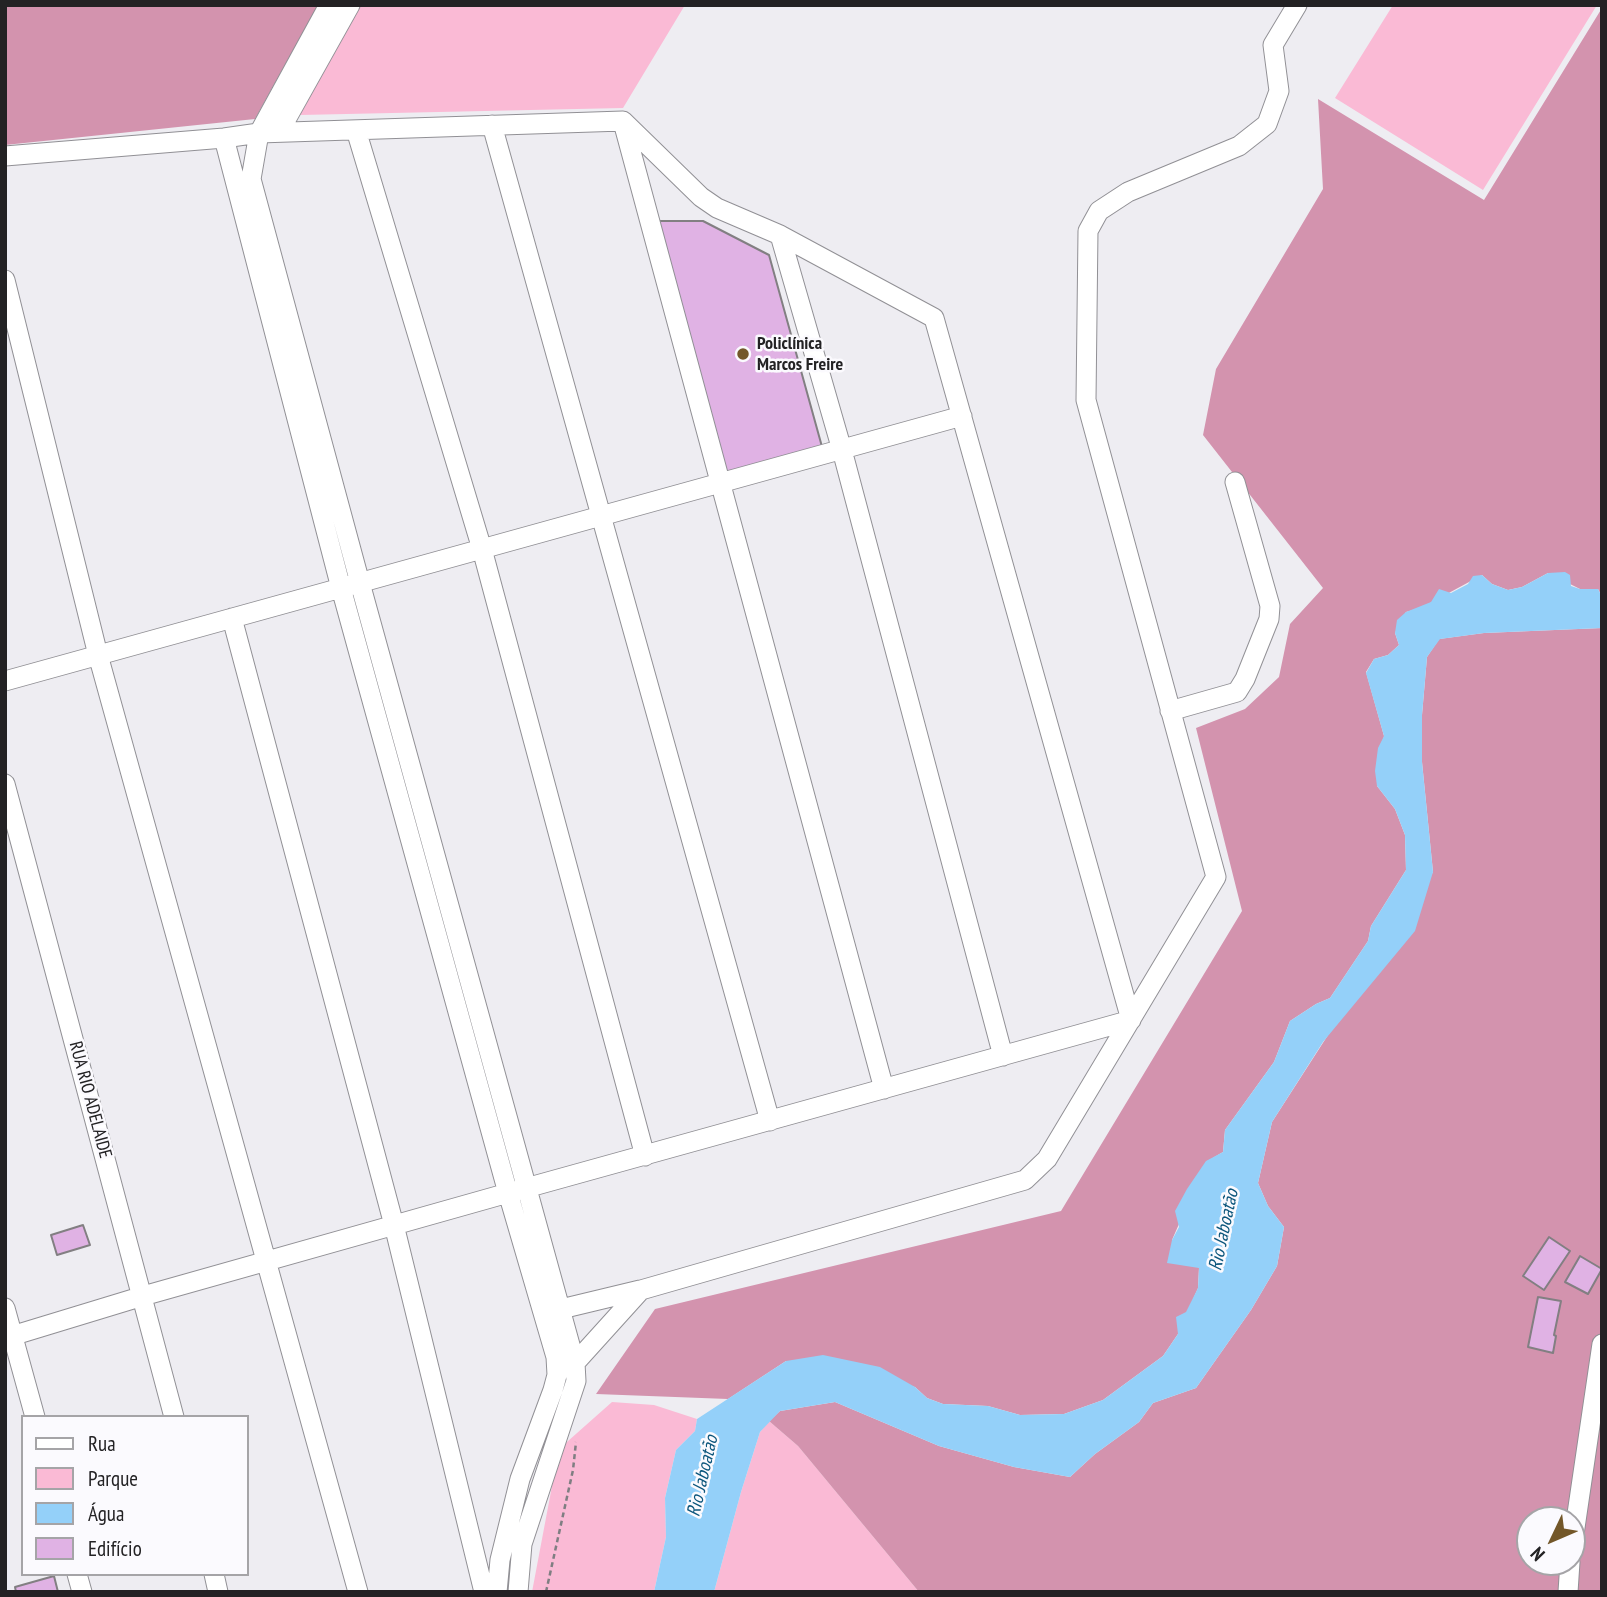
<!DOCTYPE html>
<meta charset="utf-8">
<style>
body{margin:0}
#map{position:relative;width:1607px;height:1597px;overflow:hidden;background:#eeedf2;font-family:"PT Sans Narrow",sans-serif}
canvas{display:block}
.frame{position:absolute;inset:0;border:7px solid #232224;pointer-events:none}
.legend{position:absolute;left:21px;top:1415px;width:228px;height:161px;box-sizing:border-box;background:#fbfafe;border:2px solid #a5a4a7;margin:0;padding:9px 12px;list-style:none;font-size:21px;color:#232224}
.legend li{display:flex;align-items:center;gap:14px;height:35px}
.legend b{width:35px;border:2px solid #a5a4a7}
.north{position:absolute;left:1516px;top:1506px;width:70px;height:70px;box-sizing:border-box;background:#fbfafe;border:2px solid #a5a4a7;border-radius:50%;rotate:226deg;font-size:19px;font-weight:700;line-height:28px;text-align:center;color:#232224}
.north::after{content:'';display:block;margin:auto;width:24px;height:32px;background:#735729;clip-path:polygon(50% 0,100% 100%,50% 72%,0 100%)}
</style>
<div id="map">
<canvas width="1607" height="1597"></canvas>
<div class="frame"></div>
<ul class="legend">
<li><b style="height:9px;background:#fff"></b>Rua</li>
<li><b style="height:19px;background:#fabad5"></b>Parque</li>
<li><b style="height:19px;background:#94d0f9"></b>Água</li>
<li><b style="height:19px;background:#e0b2e4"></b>Edifício</li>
</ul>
<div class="north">N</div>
</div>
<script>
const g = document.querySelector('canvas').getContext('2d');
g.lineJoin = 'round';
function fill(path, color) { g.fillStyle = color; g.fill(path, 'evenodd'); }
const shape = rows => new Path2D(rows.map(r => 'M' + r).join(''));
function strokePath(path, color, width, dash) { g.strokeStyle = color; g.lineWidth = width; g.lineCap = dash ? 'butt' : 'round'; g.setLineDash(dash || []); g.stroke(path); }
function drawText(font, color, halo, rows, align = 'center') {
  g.font = font + ' "PT Sans Narrow",sans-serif'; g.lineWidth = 5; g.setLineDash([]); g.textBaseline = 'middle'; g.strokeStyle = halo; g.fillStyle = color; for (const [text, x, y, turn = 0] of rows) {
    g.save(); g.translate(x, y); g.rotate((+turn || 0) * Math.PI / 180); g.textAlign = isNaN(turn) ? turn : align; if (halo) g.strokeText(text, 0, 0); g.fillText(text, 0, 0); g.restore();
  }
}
const green = shape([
 [360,5,685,5,623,108,300,115],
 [1393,5,1597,5,1483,190,1335,98],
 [612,1402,654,1405,697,1419,695,1431,676,1450,665,1498,666,1537,654,1592,532,1592,559,1449],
 [769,1421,798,1446,919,1592,714,1592,741,1492,760,1432]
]);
const forest = shape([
 [5,5,318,5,255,119,5,145],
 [1602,8,1602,597,1598,589,1580,589,1548,573,1522,587,1508,590,1492,584,1482,575,1421,608,1406,612,1395,633,1399,645,1388,655,1374,659,1366,672,1384,736,1377,786,1395,809,1405,835,1406,870,1371,926,1368,941,1330,998,1316,1004,1290,1021,1274,1062,1225,1130,1223,1152,1206,1162,1172,1240,1199,1268,1198,1288,1178,1334,1163,1356,1103,1400,1064,1414,1020,1415,988,1406,943,1404,927,1398,915,1387,786,1361,728,1399,596,1394,655,1309,1061,1211,1242,911,1196,728,1245,709,1279,677,1290,624,1323,588,1203,435,1216,369,1323,189,1318,99,1484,200],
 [1602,628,1602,1592,919,1592,798,1446,769,1421,780,1411,835,1402,939,1446,1014,1467,1070,1477,1095,1454,1139,1422,1153,1403,1196,1388,1251,1310,1277,1266,1284,1227,1268,1206,1258,1183,1272,1122,1433,872,1422,762,1422,715,1427,657,1439,639,1484,633],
 [1530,1520,1572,1520,1572,1562,1530,1562]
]);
const water = shape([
 [1565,572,1570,575,1571,586,1580,589,1598,589,1602,597,1602,628,1484,633,1440,639,1427,657,1422,715,1422,762,1433,872,1415,931,1323,1042,1272,1122,1258,1183,1268,1206,1284,1227,1277,1266,1251,1310,1196,1388,1153,1403,1139,1422,1095,1454,1070,1477,1014,1467,939,1446,835,1402,780,1411,760,1432,741,1492,714,1592,654,1592,666,1537,665,1498,676,1450,695,1431,697,1419,786,1361,823,1355,880,1367,915,1387,927,1398,943,1404,988,1406,1020,1415,1064,1414,1103,1400,1163,1356,1178,1334,1176,1317,1186,1312,1198,1288,1199,1268,1167,1263,1172,1240,1179,1227,1175,1211,1187,1189,1206,1161,1223,1152,1225,1130,1274,1062,1290,1021,1316,1004,1330,998,1368,941,1371,926,1406,870,1405,835,1395,809,1377,786,1375,771,1378,748,1384,736,1366,673,1374,659,1388,655,1399,645,1395,633,1397,620,1406,612,1431,602,1439,589,1451,593,1468,584,1473,576,1482,575,1492,584,1508,590,1522,587,1548,573]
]);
const building = shape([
 [653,221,703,221,769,255,824,454,724,481,653,221],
 [83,1225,90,1245,57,1255,51,1235,83,1225],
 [1549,1237,1570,1251,1544,1290,1523,1276,1549,1237],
 [1580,1256,1602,1269,1588,1294,1565,1282,1580,1256],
 [1538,1297,1561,1301,1554,1335,1556,1336,1553,1353,1528,1347,1538,1297],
 [54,1576,58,1592,16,1592,15,1587,54,1576]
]);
const path = shape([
 [546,1592,573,1470,576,1442]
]);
const minor = shape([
 [329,5,259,133,251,179,360,583,575,1363,576,1381,522,1544,518,1592],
 [623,122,884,1089],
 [492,125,770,1121],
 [356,130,482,549,645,1156],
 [279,132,350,5],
 [224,138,341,588,508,1193,556,1357,557,1375,553,1390,520,1479,500,1560,497,1592],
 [5,156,224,138,259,133,623,121,701,197,717,208,780,235,842,450,1003,1056],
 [5,280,98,655,358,1592],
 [232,618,394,1225,484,1592],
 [5,681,962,416],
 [1170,711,1237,692,1245,679,1269,619,1270,606,1235,482],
 [5,784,174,1417],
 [5,1308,35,1417],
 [561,1309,640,1290],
 [5,1338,143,1296,508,1193,1131,1020,934,318,780,235],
 [575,1363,641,1290,1025,1180,1047,1159,1216,877,1086,400,1088,231,1099,211,1128,192,1239,146,1267,124,1279,91,1273,45,1297,5],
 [1572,1548,1602,1344],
 [77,1574,82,1592],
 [214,1574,218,1592],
 [1568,1592,1570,1562]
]);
const markers = [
 [743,354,7,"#735729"]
];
const poiNames = [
 ["Policlínica",757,344],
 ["Marcos Freire",757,365]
];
const streetNames = [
 ["RUA RIO ADELAIDE",90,1100,75]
];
const waterNames = [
 ["Rio Jaboatão",1224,1230,-78],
 ["Rio Jaboatão",703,1476,-77]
];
fill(green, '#fabad5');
fill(forest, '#d393ae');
fill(water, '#94d0f9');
fill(building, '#e0b2e4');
strokePath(building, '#827f82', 2);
strokePath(minor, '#919095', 21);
strokePath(path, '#7f7e82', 2.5, [5, 3.5]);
strokePath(minor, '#fff', 19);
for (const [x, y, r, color] of markers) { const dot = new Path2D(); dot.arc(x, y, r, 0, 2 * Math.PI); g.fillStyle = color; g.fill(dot); strokePath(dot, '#fbfafe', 2.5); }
drawText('bold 18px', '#232224', '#fbfafe', poiNames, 'left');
drawText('18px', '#232224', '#fbfafe', streetNames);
drawText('italic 19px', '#0c567c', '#fbfafe', waterNames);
</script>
